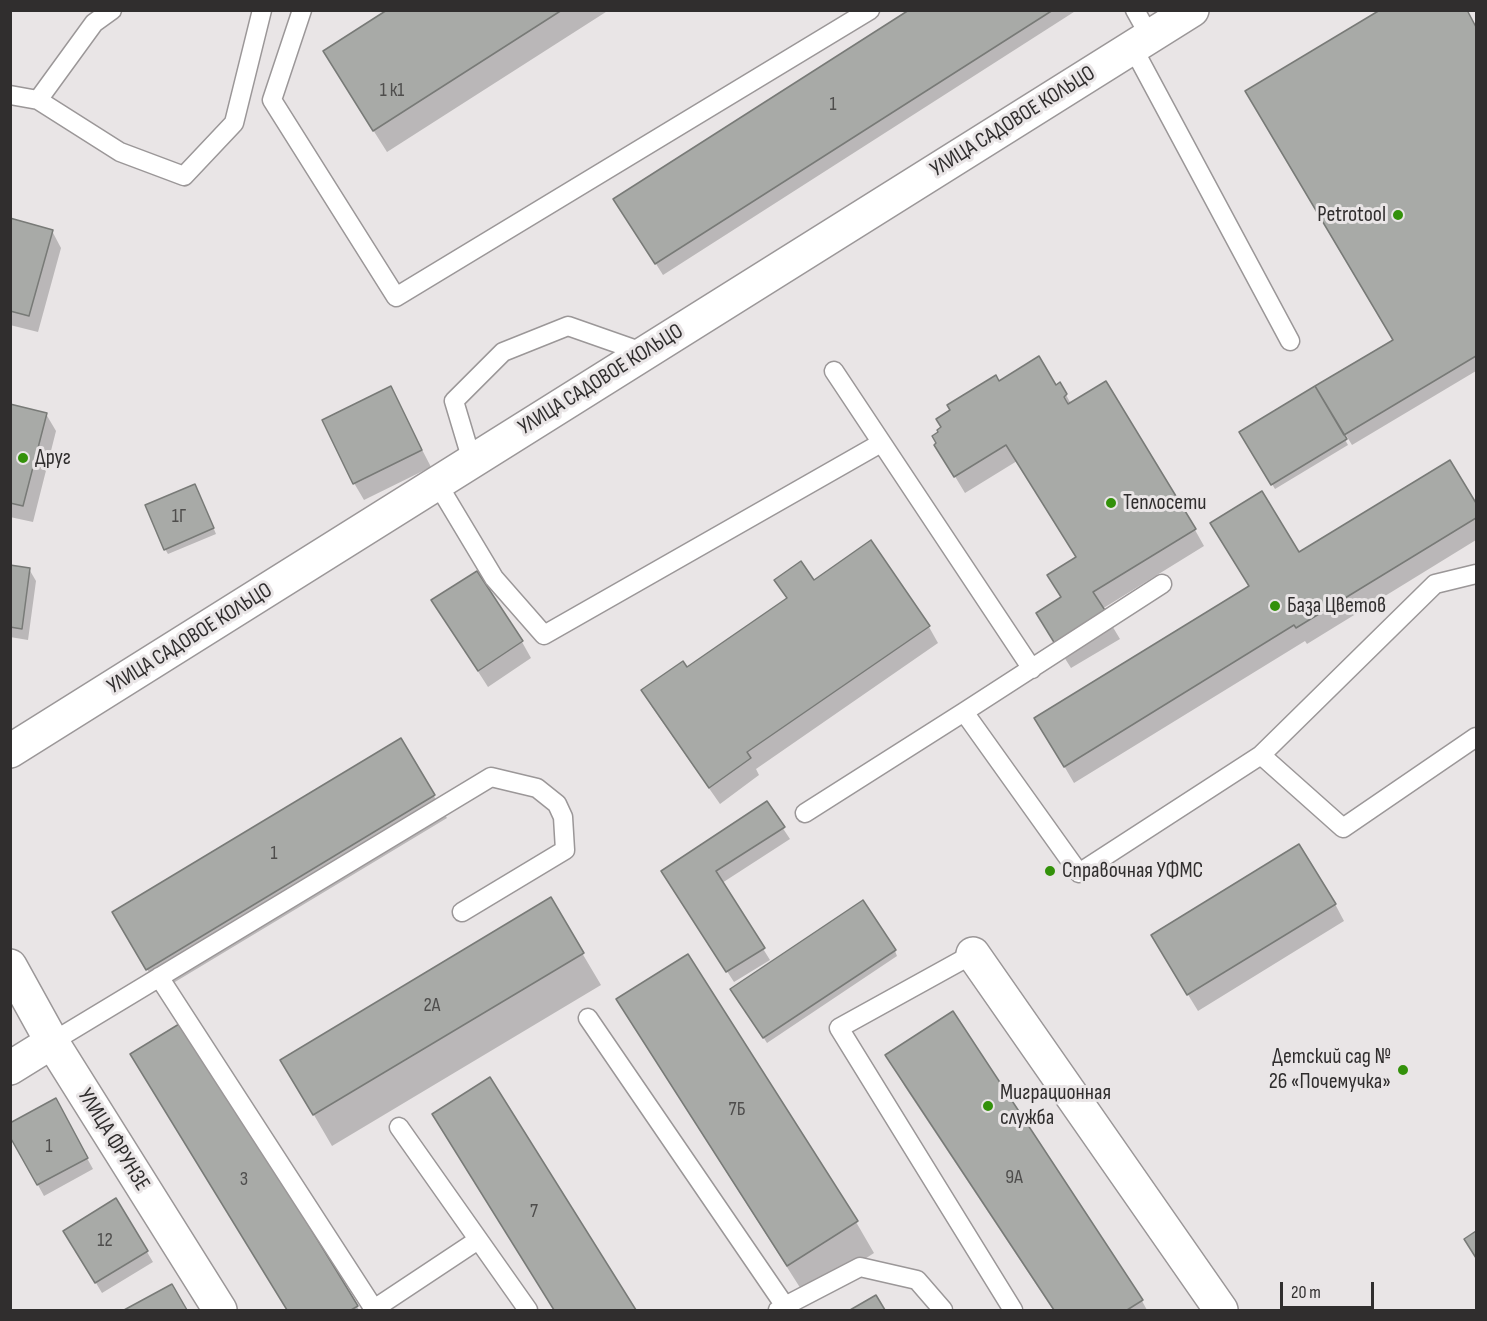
<!DOCTYPE html>
<meta charset="utf-8">
<style>
body{margin:0}
#map{position:relative;width:1487px;height:1321px;overflow:hidden;background:#e9e5e6;font-family:"Sofia Sans Condensed",sans-serif}
canvas{display:block}
.frame{position:absolute;inset:0;border:12px solid #302e2e;pointer-events:none}
.scale{position:absolute;left:1280px;top:1282px;width:94px;height:27px;box-sizing:border-box;border:3px solid #302e2e;border-top:0;padding-left:8px;font-size:18px;line-height:21px;white-space:nowrap;color:#302e2e;-webkit-text-stroke:4px #e9e5e6;paint-order:stroke}
</style>
<div id="map">
<canvas width="1487" height="1321"></canvas>
<div class="frame"></div>
<div class="scale">20 m</div>
</div>
<script>
const g = document.querySelector('canvas').getContext('2d');
g.lineJoin = 'round';
function fill(path, color) { g.fillStyle = color; g.fill(path, 'evenodd'); }
const shape = rows => new Path2D(rows.map(r => 'M' + r).join(''));
function strokePath(path, color, width, dash) { g.strokeStyle = color; g.lineWidth = width; g.lineCap = dash ? 'butt' : 'round'; g.setLineDash(dash || []); g.stroke(path); }
function drawText(font, color, halo, rows, align = 'center') {
  g.font = font + ' "Sofia Sans Condensed",sans-serif'; g.lineWidth = 6; g.setLineDash([]); g.textBaseline = 'middle'; g.strokeStyle = halo; g.fillStyle = color; for (const [text, x, y, turn = 0] of rows) {
    g.save(); g.translate(x, y); g.rotate((+turn || 0) * Math.PI / 180); g.textAlign = isNaN(turn) ? turn : align; if (halo) g.strokeText(text, 0, 0); g.fillText(text, 0, 0); g.restore();
  }
}
const shadow = shape([
 [389,10,609,10,387,152,337,73],
 [912,10,1077,10,663,275,622,210],
 [1465,10,1476,30,1476,371,1352,445,1341,427,1339,429,1348,445,1275,489,1241,432,1395,340],
 [10,220,52,231,61,248,38,332,10,325],
 [998,383,1056,387,1060,384,1071,404,1195,530,1204,546,1102,609,1120,639,1071,668,1047,630,1063,598,1077,558,1017,461,965,493,936,445],
 [390,388,431,467,364,500,354,483],
 [10,405,46,414,56,431,33,522,10,517],
 [1450,462,1476,506,1476,540,1307,644,1305,641,1074,783,1046,735,1250,587,1298,555],
 [198,491,216,534,168,554,165,549],
 [10,567,29,569,36,581,28,640,10,637],
 [776,580,814,582,929,627,938,643,756,769,759,775,720,804,652,707,643,691,687,669,788,600],
 [443,617,522,642,531,658,488,687],
 [400,740,447,818,160,991,114,913],
 [766,803,790,839,722,883,770,960,734,982,669,882],
 [550,899,601,985,332,1146,300,1091],
 [1335,904,1344,921,1198,1011,1162,952],
 [895,951,897,956,767,1043,735,994],
 [183,1023,359,1310,288,1310,144,1076],
 [636,1030,856,1222,874,1253,806,1297],
 [887,1056,1142,1301,1147,1310,1053,1310,905,1087],
 [490,1079,634,1310,555,1310,452,1145],
 [61,1111,93,1169,44,1196,10,1134],
 [116,1200,153,1262,102,1293,65,1231],
 [172,1286,186,1310,127,1310]
]);
const building = shape([
 [387,10,562,10,373,131,323,51,387,10],
 [909,10,1053,10,655,264,613,199,909,10],
 [1380,10,1467,10,1476,27,1476,356,1344,435,1315,386,1393,340,1245,91,1380,10],
 [10,218,53,230,29,316,10,311,10,218],
 [1039,356,1056,385,1060,382,1067,394,1064,397,1068,404,1106,381,1196,529,1093,592,1112,621,1060,652,1036,613,1061,597,1047,575,1076,557,1006,445,954,477,934,445,936,443,932,436,938,432,937,430,941,427,936,419,950,410,947,405,996,375,999,381,1039,356],
 [391,386,422,450,353,484,322,420,391,386],
 [1315,386,1347,439,1271,485,1239,432,1315,386],
 [10,404,47,413,23,506,10,503,10,404],
 [1450,460,1476,503,1476,518,1296,628,1294,625,1064,767,1034,718,1249,586,1210,523,1262,491,1299,552,1450,460],
 [195,484,214,528,164,550,145,505,195,484],
 [871,540,930,626,747,752,751,758,709,788,641,690,683,661,687,667,787,598,774,580,801,561,814,580,871,540],
 [10,565,30,568,22,629,10,627,10,565],
 [477,571,523,641,478,671,431,600,477,571],
 [401,738,435,795,146,970,112,912,401,738],
 [767,801,785,827,716,871,765,948,726,972,661,871,767,801],
 [1299,844,1336,904,1187,995,1151,935,1299,844],
 [551,897,584,953,313,1115,280,1060,551,897],
 [863,900,896,950,763,1038,730,989,863,900],
 [688,954,858,1221,787,1266,616,999,688,954],
 [953,1011,1143,1300,1127,1310,1054,1310,885,1055,953,1011],
 [184,1021,358,1306,351,1310,287,1310,130,1054,184,1021],
 [490,1077,636,1310,554,1310,432,1114,490,1077],
 [56,1098,88,1158,37,1185,10,1137,10,1123,56,1098],
 [116,1198,148,1251,95,1283,63,1231,116,1198],
 [1476,1231,1476,1258,1464,1239,1476,1231],
 [172,1284,187,1310,124,1310,172,1284],
 [876,1295,885,1310,850,1310,876,1295]
]);
const service = shape([
 [302,10,272,100,396,297,870,10],
 [1135,10,1150,37],
 [1133,48,1290,341],
 [10,95,38,100,120,152,184,176,234,123,262,10],
 [38,100,94,23,112,10],
 [834,371,1032,669],
 [472,461,454,401,503,352,568,326,645,353],
 [437,483,494,578,544,635,881,443],
 [964,712,1079,873,1261,755,1435,584,1476,574],
 [1261,755,1343,828,1476,737],
 [805,813,964,712,1162,584],
 [973,954,839,1028,1013,1310],
 [159,977,374,1309],
 [588,1018,785,1306],
 [52,1042,491,777,537,788,557,804,563,817,565,850,462,912],
 [399,1127,528,1310],
 [373,1310,374,1309,478,1240],
 [778,1310,785,1306,860,1267,917,1280,943,1310]
]);
const minor = shape([
 [973,954,1221,1310],
 [10,1068,52,1042]
]);
const secondary = shape([
 [10,751,1192,10],
 [10,966,52,1042,220,1310]
]);
const markers = [
 [1398,215,6,"#33910a"],
 [23,458,6,"#33910a"],
 [1111,503,6,"#33910a"],
 [1275,606,6,"#33910a"],
 [1050,871,6,"#33910a"],
 [1403,1070,6,"#33910a"],
 [988,1106,6,"#33910a"]
];
const numberNames = [
 ["1 к1",392,91],
 ["1",833,105],
 ["1Г",179,517],
 ["1",274,854],
 ["2А",432,1006],
 ["7Б",737,1110],
 ["1",49,1147],
 ["9А",1014,1178],
 ["3",244,1180],
 ["7",534,1212],
 ["12",105,1241]
];
const streetNames = [
 ["УЛИЦА САДОВОЕ КОЛЬЦО",1013,122,-32],
 ["УЛИЦА САДОВОЕ КОЛЬЦО",601,380,-32],
 ["УЛИЦА САДОВОЕ КОЛЬЦО",190,639,-32],
 ["УЛИЦА ФРУНЗЕ",113,1140,58]
];
const poiNames = [
 ["Petrotool",1386,215,"right"],
 ["Друг",35,458],
 ["Теплосети",1123,503],
 ["База Цветов",1287,606],
 ["Справочная УФМС",1062,871],
 ["Детский сад №",1391,1057,"right"],
 ["26 «Почемучка»",1391,1082,"right"],
 ["Миграционная",1000,1093],
 ["служба",1000,1118]
];
fill(shadow, '#0003');
fill(building, '#a8aaa7');
strokePath(building, '#787a77', 1.5);
strokePath(service, '#9b9798', 21);
strokePath(minor, '#9b9798', 36);
strokePath(secondary, '#9b9798', 36);
strokePath(service, '#fff', 18);
strokePath(minor, '#fff', 33);
strokePath(secondary, '#fff', 33);
for (const [x, y, r, color] of markers) { const dot = new Path2D(); dot.arc(x, y, r, 0, 2 * Math.PI); g.fillStyle = color; g.fill(dot); strokePath(dot, '#e9e5e6', 2); }
drawText('20px', '#4e4d4c', null, numberNames);
drawText('22px', '#302e2e', '#e9e5e6', streetNames);
drawText('22px', '#302e2e', '#e9e5e6', poiNames, 'left');
</script>
